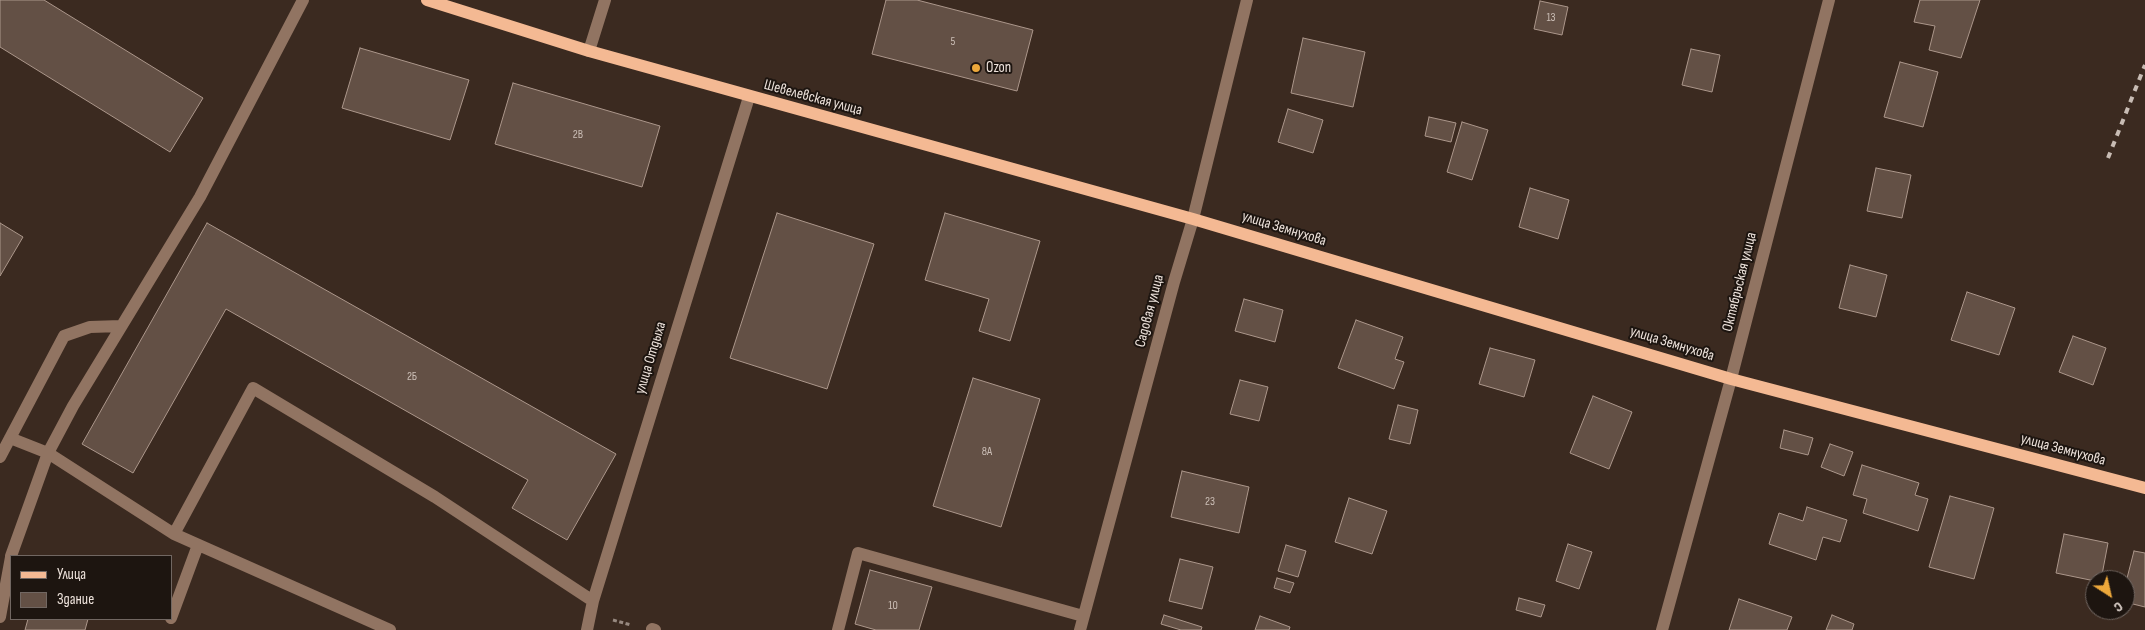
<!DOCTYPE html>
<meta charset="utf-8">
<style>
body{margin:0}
#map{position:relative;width:2145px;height:630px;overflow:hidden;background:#3b2a20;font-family:"Sofia Sans Condensed",sans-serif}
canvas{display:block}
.legend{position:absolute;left:10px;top:555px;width:162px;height:65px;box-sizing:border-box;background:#1d1510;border:1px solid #716762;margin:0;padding:6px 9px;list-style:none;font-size:15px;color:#eee3dc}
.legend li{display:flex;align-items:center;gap:10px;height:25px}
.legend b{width:25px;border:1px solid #716762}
.north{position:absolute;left:2085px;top:570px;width:50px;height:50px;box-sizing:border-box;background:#1d1510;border:1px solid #716762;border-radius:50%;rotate:145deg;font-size:14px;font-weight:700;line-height:20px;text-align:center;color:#eee3dc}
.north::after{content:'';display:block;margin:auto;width:18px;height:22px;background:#eda83b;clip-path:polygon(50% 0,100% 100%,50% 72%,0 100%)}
</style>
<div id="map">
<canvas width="2145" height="630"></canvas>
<ul class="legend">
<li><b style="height:6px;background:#f4b993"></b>Улица</li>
<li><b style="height:14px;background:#635045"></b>Здание</li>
</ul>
<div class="north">С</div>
</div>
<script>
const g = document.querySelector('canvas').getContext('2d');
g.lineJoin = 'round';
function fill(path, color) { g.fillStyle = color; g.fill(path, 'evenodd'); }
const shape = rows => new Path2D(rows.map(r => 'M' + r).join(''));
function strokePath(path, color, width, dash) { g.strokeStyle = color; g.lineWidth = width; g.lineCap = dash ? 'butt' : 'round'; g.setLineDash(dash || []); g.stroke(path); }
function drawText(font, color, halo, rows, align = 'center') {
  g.font = font + ' "Sofia Sans Condensed",sans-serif'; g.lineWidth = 4; g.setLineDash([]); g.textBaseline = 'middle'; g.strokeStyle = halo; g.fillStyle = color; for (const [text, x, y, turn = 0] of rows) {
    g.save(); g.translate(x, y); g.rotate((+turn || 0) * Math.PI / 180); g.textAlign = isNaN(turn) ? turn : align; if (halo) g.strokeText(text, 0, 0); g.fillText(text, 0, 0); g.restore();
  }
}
const building = shape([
 [0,0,44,0,203,98,170,152,0,47,0,0],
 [886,0,917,0,1033,30,1017,91,872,54,886,0],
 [1920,0,1980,0,1961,58,1929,50,1935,26,1914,22,1920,0],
 [1540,1,1568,7,1562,35,1534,29,1540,1],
 [1303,38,1365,52,1353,107,1291,93,1303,38],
 [360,48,469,80,450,140,342,108,360,48],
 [1691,49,1720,55,1712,92,1682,85,1691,49],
 [1900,62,1938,72,1923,127,1884,117,1900,62],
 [513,83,660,126,642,187,495,144,513,83],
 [1288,109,1323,120,1313,153,1278,142,1288,109],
 [1429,117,1456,123,1451,142,1425,136,1429,117],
 [1462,122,1488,130,1472,180,1447,172,1462,122],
 [1876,168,1911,175,1902,218,1867,211,1876,168],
 [1530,188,1569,200,1558,239,1519,227,1530,188],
 [777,213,874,244,827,389,730,358,777,213],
 [945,213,1040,241,1010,341,979,331,989,299,925,280,945,213],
 [0,223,23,237,0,276,0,223],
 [207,223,616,454,567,540,512,508,528,480,226,309,133,473,82,444,207,223],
 [1850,265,1887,275,1876,317,1839,308,1850,265],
 [1967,292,2015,308,1999,355,1951,340,1967,292],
 [1244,299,1283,310,1275,342,1235,331,1244,299],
 [1356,320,1403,337,1395,359,1404,362,1394,389,1338,368,1356,320],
 [2073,336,2106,348,2093,385,2059,372,2073,336],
 [1490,348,1535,360,1524,397,1479,384,1490,348],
 [973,378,1040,399,1001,527,933,506,973,378],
 [1240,380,1268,387,1259,421,1230,414,1240,380],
 [1593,396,1632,412,1609,469,1570,453,1593,396],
 [1398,405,1418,410,1410,444,1389,439,1398,405],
 [1784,430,1813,438,1808,455,1780,448,1784,430],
 [1830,444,1853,452,1844,476,1821,467,1830,444],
 [1862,465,1919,483,1915,495,1928,499,1918,531,1863,513,1867,499,1853,495,1862,465],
 [1182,471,1249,487,1239,533,1171,517,1182,471],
 [1950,496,1994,508,1974,579,1929,567,1950,496],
 [1349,498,1387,511,1372,554,1335,542,1349,498],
 [1807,507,1847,520,1840,542,1823,537,1816,560,1769,544,1779,513,1803,521,1807,507],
 [2064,534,2108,543,2101,580,2095,581,2056,573,2064,534],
 [1568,544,1592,552,1579,589,1556,581,1568,544],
 [1286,545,1306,551,1298,577,1278,571,1286,545],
 [2134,551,2145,553,2145,607,2125,602,2125,586,2134,551],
 [1180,559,1213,567,1202,609,1169,601,1180,559],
 [870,570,932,587,919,630,876,630,855,624,870,570],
 [1277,578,1294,583,1290,593,1274,588,1277,578],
 [1519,598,1545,605,1541,617,1516,610,1519,598],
 [1739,599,1792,617,1787,630,1729,630,1739,599],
 [1164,615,1202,627,1201,630,1181,630,1161,624,1164,615],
 [1832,615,1854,624,1852,630,1826,630,1832,615],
 [1260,616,1290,627,1289,630,1255,630,1260,616],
 [28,619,88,619,85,630,25,630,28,619]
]);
const path = shape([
 [613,620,631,625]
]);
const minor = shape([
 [589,51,605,0],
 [10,438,48,453,174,534,390,630],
 [0,457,64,336,90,327,121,326],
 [174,534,253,388,435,497,593,601],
 [11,556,48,453,73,406,200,197,303,0],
 [0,617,11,557],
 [171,618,198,545],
 [652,629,655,630],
 [587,630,593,601,749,97],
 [838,630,858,553,1083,616],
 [1080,630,1174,282,1193,219,1247,0],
 [1662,630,1731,379,1829,0]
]);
const major = shape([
 [427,0,589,51,1193,219,1731,379,2145,488]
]);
const rail = shape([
 [2108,158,2145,65]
]);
const markers = [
 [976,68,5,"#eda83b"]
];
const numberNames = [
 ["13",1551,18],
 ["5",953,42],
 ["2В",578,135],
 ["2Б",412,377],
 ["8А",987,452],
 ["23",1210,502],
 ["10",893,606]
];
const poiNames = [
 ["Ozon",986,68]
];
const streetNames = [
 ["Шевелевская улица",813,98,15],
 ["улица Земнухова",1284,229,17],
 ["Октябрьская улица",1740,282,-76],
 ["Садовая улица",1150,311,-75],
 ["улица Земнухова",1672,344,17],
 ["улица Отдыха",651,358,-73],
 ["улица Земнухова",2063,450,15]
];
fill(building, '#635045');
strokePath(building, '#ac978b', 1);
strokePath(path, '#978980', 3, [4, 2.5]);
strokePath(minor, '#917462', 12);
strokePath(major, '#f4b993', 12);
strokePath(rail, '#c8bcb4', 4, [6, 6]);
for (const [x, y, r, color] of markers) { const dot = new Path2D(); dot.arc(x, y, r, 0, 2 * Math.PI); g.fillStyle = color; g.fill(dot); strokePath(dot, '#1d1510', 2); }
drawText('12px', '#cbbeb6', null, numberNames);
drawText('15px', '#eee3dc', '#1d1510', poiNames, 'left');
drawText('15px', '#eee3dc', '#1d1510', streetNames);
</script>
